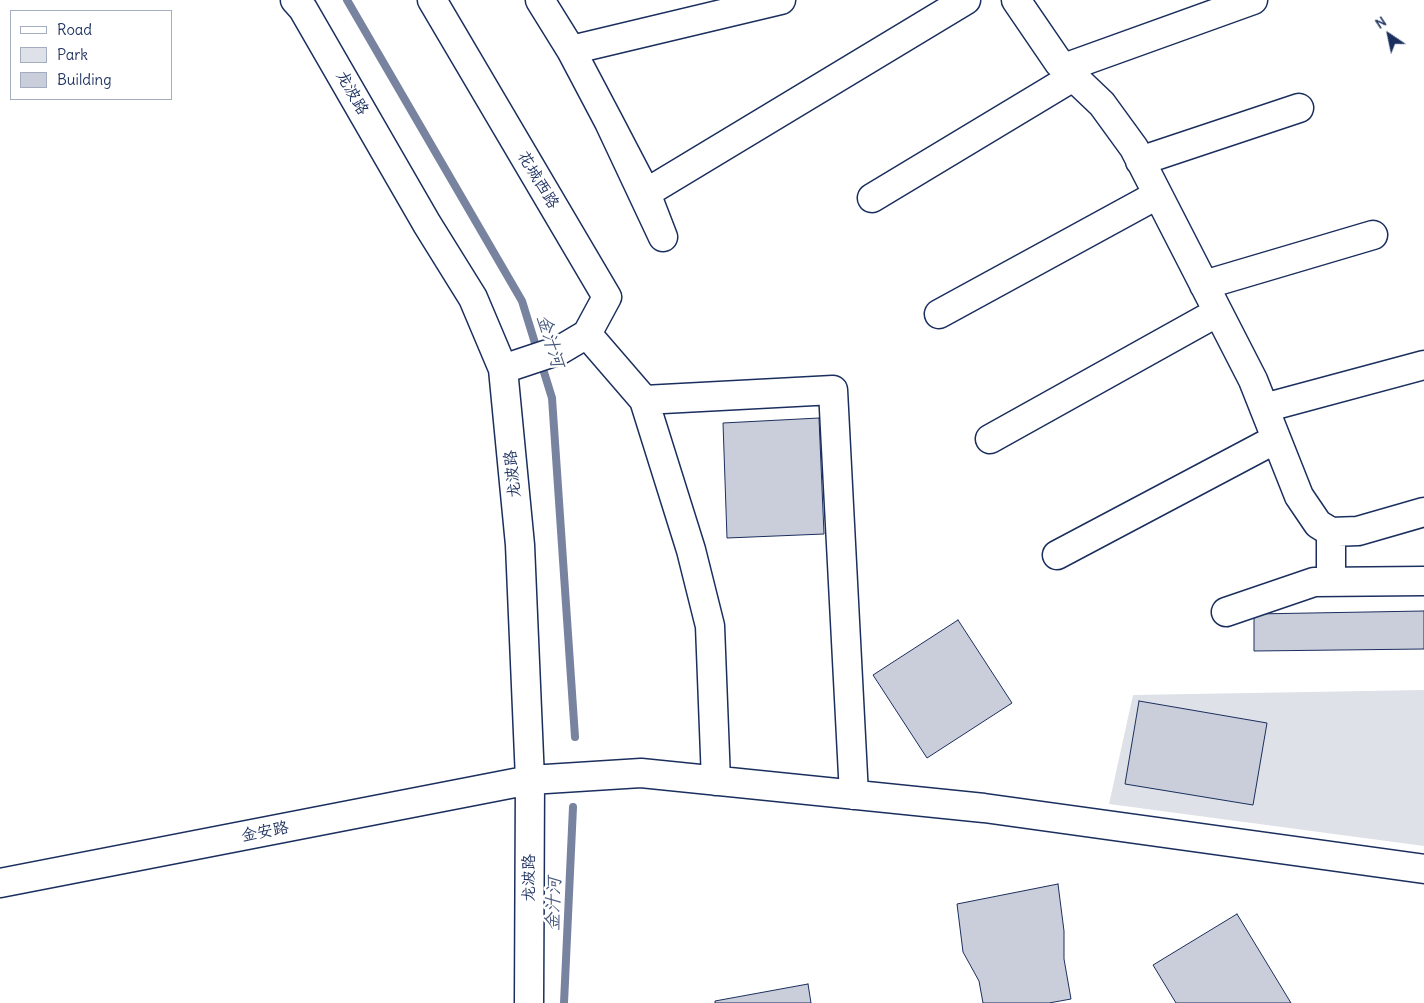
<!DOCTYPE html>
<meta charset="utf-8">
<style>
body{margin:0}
#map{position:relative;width:1424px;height:1003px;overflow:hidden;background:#fff;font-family:Delius,sans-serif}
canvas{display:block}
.legend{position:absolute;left:10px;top:10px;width:162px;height:90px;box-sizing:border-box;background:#fff;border:1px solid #a4acbf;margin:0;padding:6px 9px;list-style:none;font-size:15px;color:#1b2f5e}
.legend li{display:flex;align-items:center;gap:10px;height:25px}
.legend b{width:25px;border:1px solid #a4acbf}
.north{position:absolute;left:1364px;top:10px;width:50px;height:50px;-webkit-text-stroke:4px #fff;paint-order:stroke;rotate:326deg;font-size:14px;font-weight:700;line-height:20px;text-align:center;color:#1b2f5e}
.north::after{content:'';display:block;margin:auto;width:18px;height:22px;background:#1b2f5e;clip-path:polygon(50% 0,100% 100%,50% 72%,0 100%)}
</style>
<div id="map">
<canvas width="1424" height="1003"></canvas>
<ul class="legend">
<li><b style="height:6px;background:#fff"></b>Road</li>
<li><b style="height:14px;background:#dee1e7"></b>Park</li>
<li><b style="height:14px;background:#caceda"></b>Building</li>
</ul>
<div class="north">N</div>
</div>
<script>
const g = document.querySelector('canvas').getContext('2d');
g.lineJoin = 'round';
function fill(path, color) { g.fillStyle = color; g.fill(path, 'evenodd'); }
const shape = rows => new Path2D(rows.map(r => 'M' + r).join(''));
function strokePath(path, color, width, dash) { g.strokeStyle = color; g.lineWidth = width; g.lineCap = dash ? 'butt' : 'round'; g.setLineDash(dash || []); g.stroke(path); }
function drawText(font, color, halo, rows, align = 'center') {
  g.font = font + ' Delius,"LXGW WenKai TC",sans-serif'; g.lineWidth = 5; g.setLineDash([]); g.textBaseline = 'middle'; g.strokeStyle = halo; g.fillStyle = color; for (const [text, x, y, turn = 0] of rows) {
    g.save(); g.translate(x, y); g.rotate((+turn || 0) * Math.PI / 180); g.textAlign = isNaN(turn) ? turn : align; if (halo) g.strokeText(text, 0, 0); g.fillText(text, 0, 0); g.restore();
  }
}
const green = shape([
 [1424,690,1424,846,1109,804,1133,695]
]);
const stream = shape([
 [347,0,522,301,552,398,575,737],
 [564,1003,573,807]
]);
const building = shape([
 [819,418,824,534,727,538,723,423,819,418],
 [1424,611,1424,649,1254,651,1254,614,1424,611],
 [958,620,1012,703,927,758,873,675,958,620],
 [1139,701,1267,723,1253,805,1125,784,1139,701],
 [1058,884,1064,931,1064,959,1071,999,1049,1003,983,1003,979,981,963,952,957,904,1058,884],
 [1237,914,1291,1003,1176,1003,1153,965,1237,914],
 [808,984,811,1003,715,1003,715,1001,808,984]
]);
const minor = shape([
 [295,0,303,9,427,224,473,298,503,369,520,545,530,780,529,1003],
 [432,0,607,297,587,334,560,350,503,369],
 [540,0,571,50,609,122,646,193,663,237,609,122],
 [1016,0,1059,63,1102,104,1134,148,1253,380,1299,496,1318,524,1331,532,1358,531,1424,512],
 [571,50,781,0],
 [1064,68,1253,0],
 [1140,161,1299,108],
 [646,193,966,0],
 [872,198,1073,77],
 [1204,285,1373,235],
 [939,314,1157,195],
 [587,334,644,400],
 [1264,408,1424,365],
 [990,439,1218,312],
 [1057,555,1276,439],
 [1331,582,1331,532],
 [1226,612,1314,582,1424,581],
 [716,781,710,626,691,550,644,400,833,390,854,795],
 [0,883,530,780,641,773,984,808,1424,869]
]);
const streetNames = [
 ["龙波路",352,93,60],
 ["花城西路",538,180,59],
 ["龙波路",513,474,-96],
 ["金安路",265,832,-11],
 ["龙波路",529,878,-90]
];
const waterNames = [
 ["金汁河",550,341,73],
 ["金汁河",554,904,-88]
];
fill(green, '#dee1e7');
strokePath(stream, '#77839f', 8);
fill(building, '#caceda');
strokePath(building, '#1b2f5e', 1);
strokePath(minor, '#1b2f5e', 31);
strokePath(minor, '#fff', 28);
drawText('16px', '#1b2f5e', '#fff', streetNames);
drawText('italic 18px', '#49597e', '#fff', waterNames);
</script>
